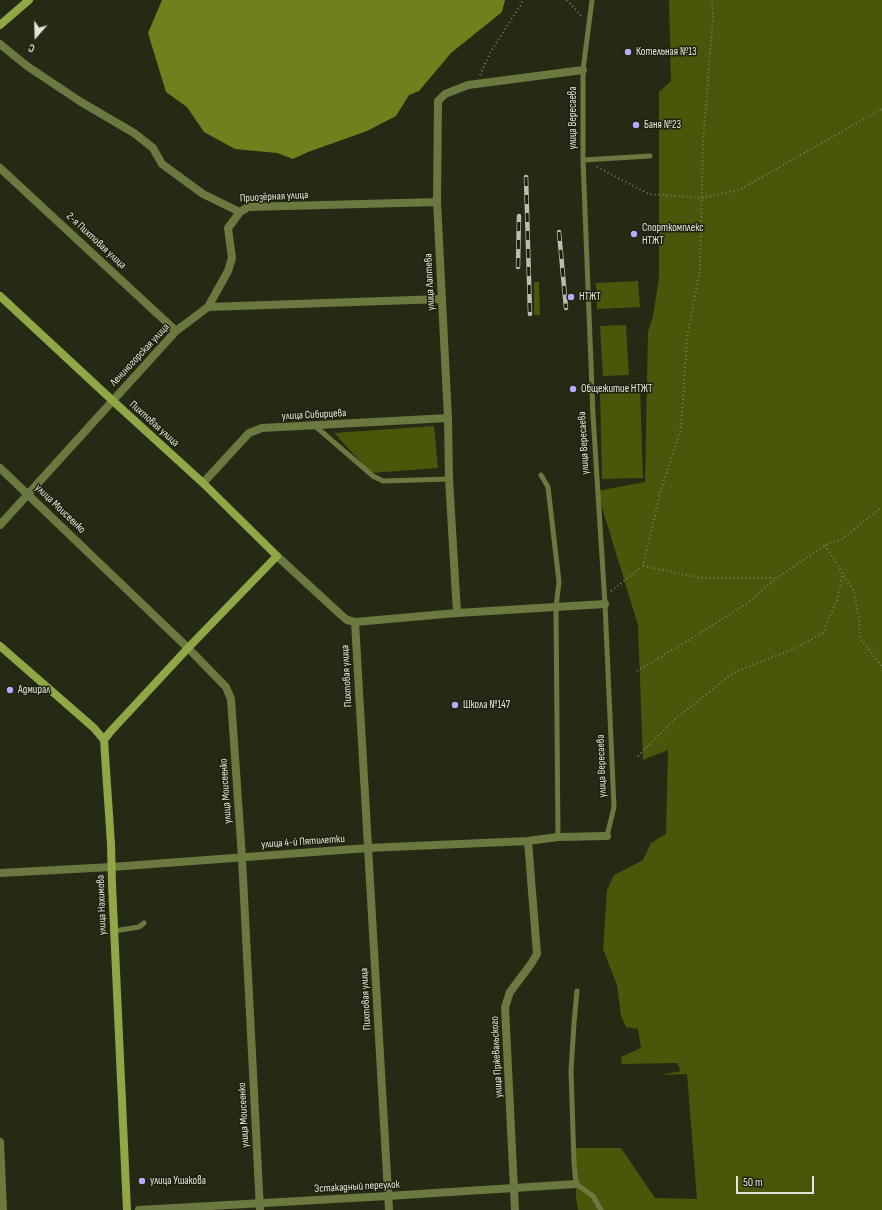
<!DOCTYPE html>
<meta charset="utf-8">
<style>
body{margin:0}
#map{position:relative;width:882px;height:1210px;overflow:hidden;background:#252a15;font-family:"Sofia Sans Condensed",sans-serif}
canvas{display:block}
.north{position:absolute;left:16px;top:16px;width:40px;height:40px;-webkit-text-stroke:3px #1c210b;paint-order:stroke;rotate:200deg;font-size:11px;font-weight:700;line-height:16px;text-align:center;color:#e2e6d9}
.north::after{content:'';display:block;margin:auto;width:14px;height:18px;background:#e2e6d9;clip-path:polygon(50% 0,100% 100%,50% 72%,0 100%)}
.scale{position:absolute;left:736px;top:1176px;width:78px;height:18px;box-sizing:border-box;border:2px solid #e2e6d9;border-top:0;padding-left:5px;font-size:12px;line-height:14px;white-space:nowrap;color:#e2e6d9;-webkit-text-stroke:3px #1c210b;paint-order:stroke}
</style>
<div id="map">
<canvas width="882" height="1210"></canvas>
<div class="north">С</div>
<div class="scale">50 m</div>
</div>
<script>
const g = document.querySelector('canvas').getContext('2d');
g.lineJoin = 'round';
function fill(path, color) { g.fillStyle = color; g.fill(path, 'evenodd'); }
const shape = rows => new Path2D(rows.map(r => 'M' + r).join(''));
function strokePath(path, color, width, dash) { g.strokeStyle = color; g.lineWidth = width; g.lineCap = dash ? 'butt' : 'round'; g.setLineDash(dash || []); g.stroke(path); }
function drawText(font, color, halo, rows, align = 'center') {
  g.font = font + ' "Sofia Sans Condensed",sans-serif'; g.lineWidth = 3; g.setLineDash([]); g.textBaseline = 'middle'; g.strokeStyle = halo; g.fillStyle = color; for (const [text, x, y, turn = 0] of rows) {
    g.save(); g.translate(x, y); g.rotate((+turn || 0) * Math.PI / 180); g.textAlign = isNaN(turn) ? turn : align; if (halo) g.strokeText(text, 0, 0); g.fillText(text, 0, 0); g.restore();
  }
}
const green = shape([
 [669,0,882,0,882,1210,578,1210,576,1198,576,1148,621,1148,655,1198,697,1199,687,1074,660,1075,681,1071,677,1063,622,1064,621,1057,641,1048,638,1029,626,1027,621,1016,617,985,603,949,607,890,614,875,643,860,651,843,666,834,668,750,643,760,638,625,597,491,645,482,648,332,653,316,659,278,659,92,671,81],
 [638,281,640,307,597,309,596,283],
 [534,282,539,282,540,315,534,315],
 [626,325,629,375,603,376,600,326],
 [640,388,643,478,602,479,600,389],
 [434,426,438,468,371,473,334,433]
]);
const water = shape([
 [162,0,505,0,502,12,451,53,419,91,409,95,396,116,367,131,308,152,293,159,277,153,235,149,204,132,187,107,166,92,148,33]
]);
const path = shape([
 [567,0,582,17],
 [480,75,491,51,522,3,522,0],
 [597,167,649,194,702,198,739,190,882,109],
 [825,545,854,592,859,618,860,638,882,666],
 [643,566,702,578,777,578],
 [611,591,643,566,661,490,681,429,687,338,700,269,703,141,713,17,712,0],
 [637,671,689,640,746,604,777,578,825,545,842,539,882,507],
 [638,756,675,719,733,673,793,649,823,633,837,600,843,573]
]);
const lane = shape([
 [592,0,583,70,583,160,593,415,605,604,614,807,607,836],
 [583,160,650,156],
 [315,426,373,476,383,481,449,479],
 [541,475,548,487,559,582,556,607,558,837],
 [114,931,139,927,144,923],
 [577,991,574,1023,571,1071,574,1163,576,1184,593,1196,601,1210]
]);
const street = shape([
 [0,44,27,66,81,102,134,133,153,148,162,164,203,194,240,212,248,207,437,202],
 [0,168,176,331],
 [208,307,228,271,232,258,228,228,240,212],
 [0,468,188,648,226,687,231,699,242,858,260,1210],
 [203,483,249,433,262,428,448,418],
 [0,525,176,331,208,307,442,299],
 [277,556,340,614,347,620,355,622,389,1210],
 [457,613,449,479,448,418,437,202,438,101,445,94,468,85,583,70],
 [355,622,457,613,605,604],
 [0,873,112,867,368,848,528,841,558,837,607,836],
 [0,1142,3,1210],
 [139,1210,388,1196,576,1184],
 [515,1210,505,1007,510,992,531,964,537,954,528,841]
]);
const secondary = shape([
 [0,25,29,0],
 [0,296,113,401,203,483,277,556,188,648,110,732,104,740],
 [0,646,94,728,104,740,111,844,112,884,127,1210]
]);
const rail = shape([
 [526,177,530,314],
 [559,232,566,308],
 [518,267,519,216]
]);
const markers = [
 [628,52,4,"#b3adf9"],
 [636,125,4,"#b3adf9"],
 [634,234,4,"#b3adf9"],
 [571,297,4,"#b3adf9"],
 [573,389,4,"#b3adf9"],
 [10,690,4,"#b3adf9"],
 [455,705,4,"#b3adf9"],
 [142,1181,4,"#b3adf9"]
];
const poiNames = [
 ["Котельная №13",636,52],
 ["Баня №23",644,125],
 ["Спорткомплекс",642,228],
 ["НТЖТ",642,241],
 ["НТЖТ",579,297],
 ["Общежитие НТЖТ",581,389],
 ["Адмирал",18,690],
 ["Школа №147",463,705],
 ["улица Ушакова",150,1181]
];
const streetNames = [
 ["улица Вересаева",573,118,-90],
 ["Приозёрная улица",274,197,-3],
 ["2-я Пихтовая улица",96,241,43],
 ["улица Лаптева",430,282,-93],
 ["Лениногорская улица",140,355,-47],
 ["улица Сибирцева",314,415,-3],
 ["Пихтовая улица",154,424,42],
 ["улица Вересаева",584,443,-93],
 ["улица Моисеенко",60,509,44],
 ["Пихтовая улица",347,676,-93],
 ["улица Вересаева",602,766,-92],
 ["улица Моисеенко",226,791,-94],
 ["улица 4-й Пятилетки",303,842,-4],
 ["улица Нахимова",102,905,-92],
 ["Пихтовая улица",366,999,-93],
 ["улица Пржевальского",497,1057,-93],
 ["улица Моисеенко",244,1115,-93],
 ["Эстакадный переулок",357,1187,-3]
];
fill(green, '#49570a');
fill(water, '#6f811d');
strokePath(path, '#7a7f6d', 2, [1, 3]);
strokePath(lane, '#6b783f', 5);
strokePath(street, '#6b783f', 8);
strokePath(secondary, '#91a646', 8);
strokePath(rail, '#babeb0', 4.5);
strokePath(rail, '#1c210b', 3, [9]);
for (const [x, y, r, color] of markers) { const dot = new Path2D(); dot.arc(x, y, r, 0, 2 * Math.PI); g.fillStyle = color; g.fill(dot); strokePath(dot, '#1c210b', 1.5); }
drawText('11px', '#e2e6d9', '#1c210b', poiNames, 'left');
drawText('11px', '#e2e6d9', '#1c210b', streetNames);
</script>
